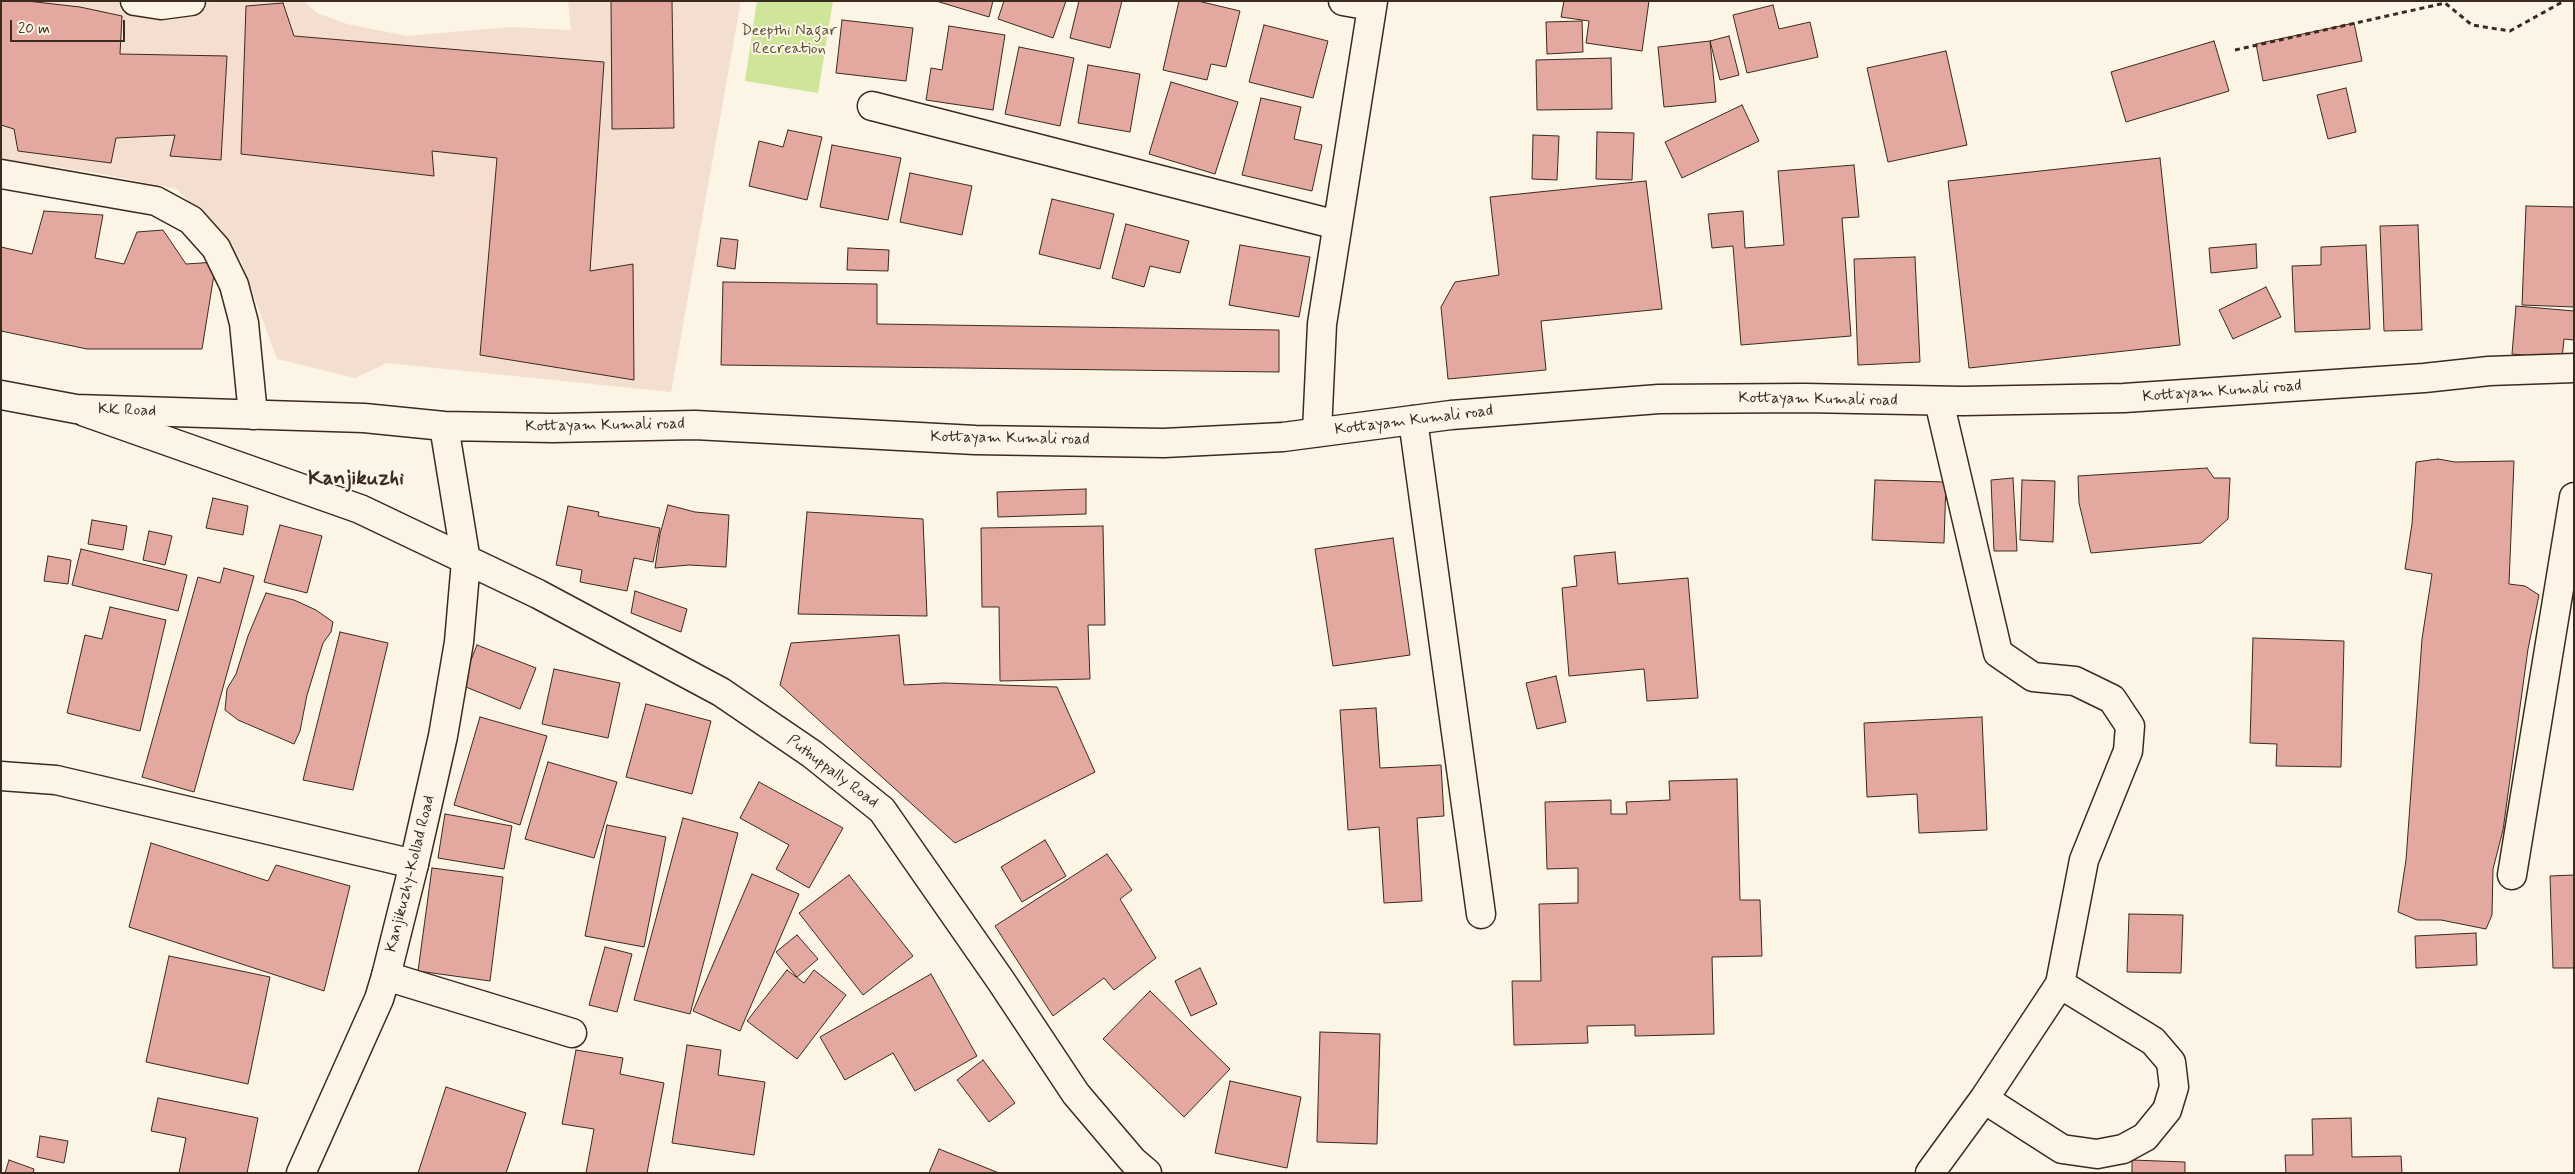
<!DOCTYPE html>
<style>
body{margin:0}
#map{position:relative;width:2575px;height:1174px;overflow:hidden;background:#fcf5e5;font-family:Mynerve,sans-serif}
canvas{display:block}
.frame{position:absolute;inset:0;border:2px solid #3b2a1e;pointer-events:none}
.scale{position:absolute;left:10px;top:20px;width:115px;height:22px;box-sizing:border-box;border:2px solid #3b2a1e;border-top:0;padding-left:6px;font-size:15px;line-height:18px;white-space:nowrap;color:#3b2a1e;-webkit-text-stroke:4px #fcf5e5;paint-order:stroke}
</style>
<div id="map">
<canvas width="2575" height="1174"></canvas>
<div class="frame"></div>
<div class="scale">20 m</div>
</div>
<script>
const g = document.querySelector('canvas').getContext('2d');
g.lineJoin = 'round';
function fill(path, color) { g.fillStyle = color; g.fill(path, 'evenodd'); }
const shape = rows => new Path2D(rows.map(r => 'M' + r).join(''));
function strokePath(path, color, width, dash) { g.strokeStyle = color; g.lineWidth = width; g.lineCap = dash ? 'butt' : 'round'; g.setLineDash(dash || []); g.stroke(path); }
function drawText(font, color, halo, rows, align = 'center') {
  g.font = font + ' Mynerve,sans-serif'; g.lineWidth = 4; g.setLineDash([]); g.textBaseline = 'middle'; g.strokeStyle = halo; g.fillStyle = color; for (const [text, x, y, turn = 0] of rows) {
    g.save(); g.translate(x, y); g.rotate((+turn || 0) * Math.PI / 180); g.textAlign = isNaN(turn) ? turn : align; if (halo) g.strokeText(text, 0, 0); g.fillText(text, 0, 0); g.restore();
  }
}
const built = shape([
 [1,1,114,1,162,9,213,2,304,1,317,13,347,24,407,36,509,27,571,30,568,1,741,1,671,392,387,363,355,378,277,359,241,260,177,189,97,173,1,159]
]);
const green = shape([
 [757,1,833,1,818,93,745,81]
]);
const building = shape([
 [1,1,27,1,80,7,122,16,120,54,227,56,221,160,170,156,175,135,116,138,111,163,18,151,14,129,1,125,1,1],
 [611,1,672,1,674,128,612,129,611,1],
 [936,1,993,1,989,17,936,1],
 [1004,1,1066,1,1053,38,998,19,1004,1],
 [1079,1,1122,1,1110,48,1070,38,1079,1],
 [1179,1,1198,1,1240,11,1226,67,1211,64,1207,80,1163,70,1179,1],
 [1564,1,1649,1,1642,51,1586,43,1589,21,1561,17,1564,1],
 [283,3,294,36,604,62,590,271,633,264,634,380,480,355,497,158,432,151,434,176,241,154,246,6,283,3],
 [1773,5,1779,29,1810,22,1818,57,1747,73,1733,15,1773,5],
 [842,20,913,28,906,81,836,73,842,20],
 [1582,21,1583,52,1547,54,1546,22,1582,21],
 [2354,23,2362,61,2263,81,2256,44,2354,23],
 [1264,25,1328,41,1313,98,1249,82,1264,25],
 [949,26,1005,35,993,110,926,100,931,68,942,70,949,26],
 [1729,36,1739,75,1720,80,1710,41,1729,36],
 [1710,41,1716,102,1664,107,1658,47,1710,41],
 [2214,41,2229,91,2126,122,2111,72,2214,41],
 [1019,47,1074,58,1060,126,1005,114,1019,47],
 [1946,51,1967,145,1888,162,1867,68,1946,51],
 [1611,58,1612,109,1537,110,1536,60,1611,58],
 [1088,65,1140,74,1130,132,1078,123,1088,65],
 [1171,82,1238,102,1215,174,1149,154,1171,82],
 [2346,88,2356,132,2328,139,2317,95,2346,88],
 [1261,98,1301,107,1294,139,1322,145,1312,191,1242,175,1261,98],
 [1742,105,1759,141,1682,178,1665,142,1742,105],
 [788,130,822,137,807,200,749,186,759,141,783,147,788,130],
 [1597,132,1634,133,1632,180,1596,179,1597,132],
 [1533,135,1559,136,1557,180,1532,179,1533,135],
 [832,145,901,158,888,220,820,207,832,145],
 [2160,158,2180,345,1969,368,1948,181,2160,158],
 [1854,165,1859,217,1842,218,1851,336,1741,345,1733,246,1712,248,1708,214,1743,211,1745,248,1784,245,1778,171,1854,165],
 [910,173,972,186,962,235,900,222,910,173],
 [1646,181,1662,309,1541,321,1546,370,1448,379,1441,307,1455,282,1499,275,1490,197,1646,181],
 [1052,199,1114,214,1100,269,1039,254,1052,199],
 [2526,206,2574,207,2574,307,2522,305,2526,206],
 [44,211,103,215,95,258,124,264,137,232,163,230,186,264,216,262,202,349,87,349,1,331,1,247,32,254,44,211],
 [1126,224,1189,241,1180,273,1150,266,1144,287,1112,278,1126,224],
 [2418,225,2422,330,2384,331,2380,226,2418,225],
 [721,238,738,240,735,269,717,266,721,238],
 [2256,244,2257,268,2211,273,2209,248,2256,244],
 [1240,245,1310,257,1299,317,1229,305,1240,245],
 [2366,245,2370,329,2295,332,2292,266,2321,265,2321,247,2366,245],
 [848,248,889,250,888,271,847,270,848,248],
 [1915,257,1920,362,1858,365,1854,259,1915,257],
 [723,282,877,284,877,324,1279,330,1279,372,721,365,723,282],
 [2266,287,2281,317,2233,339,2219,310,2266,287],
 [2516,306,2574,311,2574,340,2564,339,2562,359,2512,354,2516,306],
 [2438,459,2455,462,2514,461,2509,584,2525,586,2539,595,2528,649,2503,830,2493,869,2492,915,2486,929,2441,920,2417,920,2398,912,2406,860,2422,639,2432,574,2405,569,2412,524,2416,462,2438,459],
 [2207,468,2214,478,2230,478,2228,519,2201,543,2091,553,2079,503,2078,476,2207,468],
 [2013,478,2017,551,1994,551,1991,480,2013,478],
 [1875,480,1946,482,1944,543,1872,540,1875,480],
 [2022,480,2055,481,2053,542,2020,540,2022,480],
 [1086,489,1086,514,998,517,997,492,1086,489],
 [213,498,248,506,243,535,206,528,213,498],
 [668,505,695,512,729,515,726,567,689,565,655,568,660,534,668,505],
 [568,506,599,512,598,516,660,528,653,562,634,558,627,591,580,582,582,570,556,565,568,506],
 [807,512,923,519,927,616,798,614,807,512],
 [92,520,127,526,123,550,88,544,92,520],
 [280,525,322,536,307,593,264,582,280,525],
 [1103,526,1105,625,1088,625,1090,679,1000,681,999,607,982,607,981,528,1103,526],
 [149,531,172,536,165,565,143,560,149,531],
 [1393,538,1410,655,1333,666,1315,549,1393,538],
 [81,549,187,575,178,611,72,585,81,549],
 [1615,552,1618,584,1688,578,1698,698,1647,701,1644,669,1569,676,1562,588,1577,586,1574,556,1615,552],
 [48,556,71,560,68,584,44,581,48,556],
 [224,568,254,576,194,792,142,777,198,577,220,583,224,568],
 [635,591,687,609,681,632,631,613,635,591],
 [266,593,294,600,316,610,333,622,331,632,323,643,307,695,300,731,294,744,238,720,225,710,227,689,236,674,248,636,266,593],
 [110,607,166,620,140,731,67,713,85,635,102,639,110,607],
 [340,632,388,643,353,790,303,780,340,632],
 [899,635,904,685,944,683,1057,687,1095,772,955,843,780,685,791,643,899,635],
 [2253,638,2344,641,2341,767,2276,766,2277,744,2250,743,2253,638],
 [477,645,536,668,520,709,461,685,477,645],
 [554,669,620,683,608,738,542,724,554,669],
 [1556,676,1566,722,1537,729,1526,683,1556,676],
 [646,704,711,721,692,794,626,777,646,704],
 [1376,708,1380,768,1441,765,1444,816,1417,818,1422,901,1384,903,1379,827,1348,830,1340,710,1376,708],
 [480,717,547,736,520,825,454,805,480,717],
 [1982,717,1987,830,1919,833,1917,794,1867,797,1864,723,1982,717],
 [548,762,617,782,594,858,525,839,548,762],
 [1737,779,1740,900,1760,900,1762,956,1712,957,1714,1034,1635,1036,1635,1025,1587,1026,1588,1043,1514,1045,1512,981,1541,981,1539,904,1578,903,1578,868,1547,869,1545,802,1611,800,1611,814,1627,814,1626,802,1670,800,1669,781,1737,779],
 [759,782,843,828,809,888,776,869,789,845,740,818,759,782],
 [445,814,512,826,504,869,438,858,445,814],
 [683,818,738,833,690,1014,634,1000,683,818],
 [607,825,666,837,644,947,585,936,607,825],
 [1045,840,1066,876,1022,902,1001,867,1045,840],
 [151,843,268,881,276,865,350,886,324,991,129,927,151,843],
 [1107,854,1132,890,1120,899,1156,958,1114,990,1104,978,1053,1016,995,926,1107,854],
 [432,868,503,877,490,981,418,971,432,868],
 [752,874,799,894,740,1031,693,1011,752,874],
 [849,875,913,956,863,995,799,913,849,875],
 [2574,875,2574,968,2553,968,2550,876,2574,875],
 [2129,914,2183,915,2181,973,2127,972,2129,914],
 [2476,933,2477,965,2416,968,2415,936,2476,933],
 [797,935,818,959,797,977,776,952,797,935],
 [605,947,632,954,617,1012,589,1005,605,947],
 [169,956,270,977,248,1084,146,1062,169,956],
 [1200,968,1217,1004,1191,1016,1175,981,1200,968],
 [787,970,804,983,814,970,846,995,797,1059,747,1021,787,970],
 [931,974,977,1056,915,1091,893,1053,845,1080,820,1037,931,974],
 [1150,991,1230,1069,1184,1117,1103,1039,1150,991],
 [1320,1032,1380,1034,1377,1144,1317,1142,1320,1032],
 [687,1045,721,1050,718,1075,765,1082,754,1155,672,1143,687,1045],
 [576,1050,623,1058,620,1074,664,1083,647,1173,586,1173,594,1129,562,1124,576,1050],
 [983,1060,1015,1103,989,1122,957,1080,983,1060],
 [1230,1081,1301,1097,1287,1168,1215,1153,1230,1081],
 [446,1087,526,1113,506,1173,418,1173,446,1087],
 [158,1098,258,1118,247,1173,179,1173,186,1138,151,1131,158,1098],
 [2351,1118,2352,1157,2401,1156,2402,1173,2286,1173,2285,1155,2313,1155,2312,1119,2351,1118],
 [40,1136,68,1141,64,1163,37,1157,40,1136],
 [939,1149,999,1173,929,1173,939,1149],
 [9,1160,34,1169,33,1173,5,1173,9,1160],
 [2132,1160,2185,1162,2185,1173,2132,1173,2132,1160]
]);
const path = shape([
 [2235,50,2445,3,2472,25,2510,31,2564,1]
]);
const minor = shape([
 [135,1,161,5,191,1],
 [1343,1,1371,6],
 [872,106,1337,225],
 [1413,420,1481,914],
 [1317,432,1322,324,1373,1],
 [1,776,56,780,414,864],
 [2512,875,2574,497],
 [386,976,572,1033],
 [1984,1099,2060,984],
 [1930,1173,1984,1099,2062,1149,2097,1154,2123,1149,2145,1137,2167,1110,2174,1087,2171,1062,2153,1041,2060,984,2084,860,2128,751,2130,726,2112,699,2075,681,2033,677,1998,653,1939,401]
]);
const major = shape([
 [1,174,156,201,191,220,216,248,234,285,244,323,253,415],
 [85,412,360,509,538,594,721,692,812,754,882,810,1001,981,1076,1094,1133,1161,1147,1173],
 [301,1173,379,999,386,976,414,864,443,736,459,642,466,561]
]);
const highway = shape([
 [1,395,76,409,364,418,444,426,553,428,695,425,975,440,1164,443,1283,437,1451,415,1659,399,1804,398,1963,401,2124,398,2424,378,2489,371,2574,368],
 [444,426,466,561]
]);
const parkNames = [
 ["Deepthi Nagar",789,32],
 ["Recreation",789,50]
];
const streetNames = [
 ["Kottayam Kumali road",2222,392,-4],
 ["Kottayam Kumali road",1818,400,1],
 ["KK Road",127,411,2],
 ["Kottayam Kumali road",1414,421,-7],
 ["Kottayam Kumali road",605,426,-1],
 ["Kottayam Kumali road",1010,439,1],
 ["Puthuppally Road",832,772,37],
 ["Kanjikuzhy-Kollad Road",411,874,-76]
];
const districtNames = [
 ["Kanjikuzhi",356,480]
];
fill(built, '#f4ded0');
fill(green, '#cfe59a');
fill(building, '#e3a9a0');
strokePath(building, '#3b2a1e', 1);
strokePath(minor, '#3b2a1e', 31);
strokePath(major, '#3b2a1e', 31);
strokePath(highway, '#3b2a1e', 31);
strokePath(path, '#3b2a1e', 3, [5, 4]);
strokePath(minor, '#fcf5e5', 28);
strokePath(major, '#fcf5e5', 28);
strokePath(highway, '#fcf5e5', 28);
drawText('16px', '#594f37', '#fcf5e5', parkNames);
drawText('16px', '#3b2a1e', '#fcf5e5', streetNames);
drawText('bold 21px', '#3b2a1e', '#fcf5e5', districtNames);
</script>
